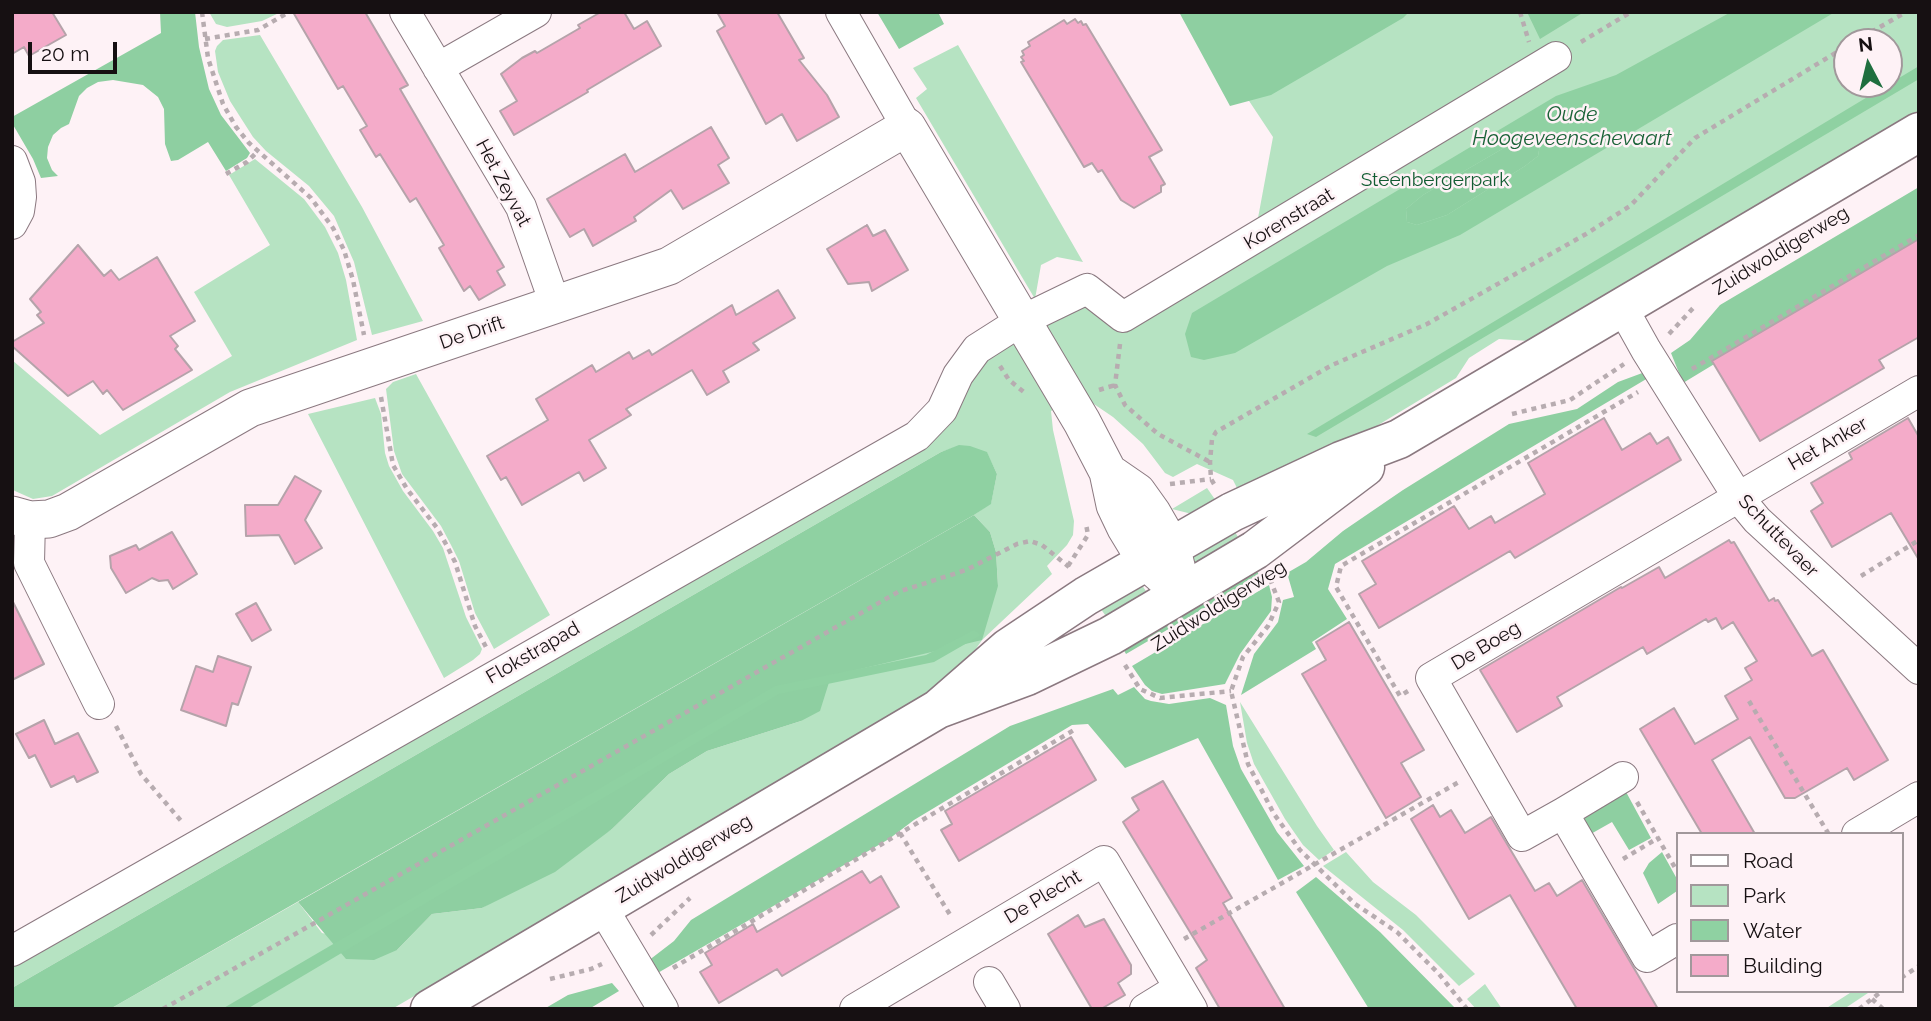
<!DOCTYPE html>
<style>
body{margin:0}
#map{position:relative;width:1931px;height:1021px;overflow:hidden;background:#fef2f6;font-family:Raleway,sans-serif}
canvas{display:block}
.frame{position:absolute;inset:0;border:14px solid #161012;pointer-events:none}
.legend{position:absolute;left:1676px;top:832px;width:228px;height:161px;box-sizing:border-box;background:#fef2f6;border:2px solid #a1989b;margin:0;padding:9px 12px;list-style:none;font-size:21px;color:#161012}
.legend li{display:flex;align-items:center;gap:14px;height:35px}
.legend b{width:35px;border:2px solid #a1989b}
.north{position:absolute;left:1833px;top:28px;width:70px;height:70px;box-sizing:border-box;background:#fef2f6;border:2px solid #a1989b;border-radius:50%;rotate:353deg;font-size:19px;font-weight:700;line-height:28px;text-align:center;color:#161012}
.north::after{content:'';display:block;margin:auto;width:24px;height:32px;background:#1f6f3f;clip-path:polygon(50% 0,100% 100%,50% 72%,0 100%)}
.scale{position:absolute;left:28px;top:42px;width:89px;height:32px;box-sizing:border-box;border:4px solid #161012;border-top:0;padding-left:9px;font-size:21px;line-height:24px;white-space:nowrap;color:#161012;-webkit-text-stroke:5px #fef2f6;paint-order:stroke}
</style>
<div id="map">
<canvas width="1931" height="1021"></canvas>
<div class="frame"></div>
<ul class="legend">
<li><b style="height:9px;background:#fff"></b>Road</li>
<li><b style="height:19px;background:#b6e3c2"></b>Park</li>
<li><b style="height:19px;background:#8fd1a2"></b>Water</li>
<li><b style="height:19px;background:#f4abc9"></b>Building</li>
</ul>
<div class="north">N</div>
<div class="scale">20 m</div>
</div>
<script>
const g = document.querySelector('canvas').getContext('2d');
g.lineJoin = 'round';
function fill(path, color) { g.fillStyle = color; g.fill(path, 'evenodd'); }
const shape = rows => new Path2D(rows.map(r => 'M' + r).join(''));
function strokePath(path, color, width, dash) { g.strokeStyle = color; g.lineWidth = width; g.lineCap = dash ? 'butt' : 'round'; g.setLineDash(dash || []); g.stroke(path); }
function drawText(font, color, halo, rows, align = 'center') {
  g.font = font + ' Raleway,sans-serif'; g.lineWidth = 5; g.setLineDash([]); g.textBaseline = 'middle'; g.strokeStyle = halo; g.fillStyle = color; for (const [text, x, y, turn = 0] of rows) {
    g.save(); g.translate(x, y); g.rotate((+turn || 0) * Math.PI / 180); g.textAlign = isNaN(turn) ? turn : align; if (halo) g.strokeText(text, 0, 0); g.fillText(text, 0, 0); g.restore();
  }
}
const green = shape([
 [209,12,281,12,262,21,227,27,216,24],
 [1190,12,1919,12,1919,113,1529,341,1499,339,1469,358,1456,378,1365,433,1242,498,1233,480,1197,464,1173,477,1165,473,1143,444,1113,417,1085,398,1044,332,1048,320,1075,300,1100,311,1109,325,1118,302,1258,218,1273,137],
 [1847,42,1889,42,1889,84,1847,84],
 [260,35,362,207,423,321,372,335,354,262,334,216,309,186,266,151,253,137,230,101,218,72,215,51,217,46,223,40],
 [958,45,1083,262,1057,257,1041,265,1035,299,916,98,927,89,913,68],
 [255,159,304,199,325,227,338,253,346,280,357,340,230,392,52,496,33,499,15,491,12,489,12,360,100,435,232,356,194,292,270,245,229,175],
 [1008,342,1023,350,1053,410,1051,411,1053,430,1074,521,1073,535,1067,545,1047,566,1052,574,982,640,954,681,392,1009,110,1009,298,902,322,933,397,950,432,914,482,908,612,829,669,774,707,751,801,721,830,676,998,586,996,552,990,532,974,515,991,503,997,474,987,453,959,446,941,452,12,988,12,961,926,439,971,371],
 [416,374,550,615,494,649,475,613,459,561,451,545,441,526,402,474,394,451,386,389,393,382],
 [375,398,381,414,385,453,389,466,403,491,433,531,443,548,466,617,482,649,480,654,473,660,444,678,308,414],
 [1207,488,1221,508,1192,514,1172,509],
 [1230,523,1243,546,1195,563,1190,555],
 [1139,581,1148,594,1112,625,1096,602],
 [1240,702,1317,826,1334,850,1319,860,1303,845,1285,819,1254,764,1247,743],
 [1346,852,1373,882,1416,915,1475,974,1459,986,1403,930,1323,866],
 [1485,984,1502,1009,1476,1009,1467,999],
 [1853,991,1871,991,1844,1009,1825,1009]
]);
const forest = shape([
 [160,12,195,12,199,47,209,89,221,115,250,153,247,158,226,171,208,142,178,160,171,161,165,144,164,109,158,97,143,85,113,80,98,82,87,88,79,96,69,124,61,128,53,135,48,147,47,158,52,170,58,176,41,178,33,159,12,123,12,117,161,33],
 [877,12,938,12,944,24,899,49],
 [1179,12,1409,12,1403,18,1271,95,1230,106],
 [1527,12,1584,12,1540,39],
 [1531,138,1540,144,1538,156,1525,166,1447,215,1417,225,1407,222,1406,209,1423,195,1516,141],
 [1919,187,1919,240,1683,383,1671,353,1690,340,1720,305],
 [1645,372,1648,378,1335,564,1328,589,1347,619,1312,642,1316,649,1241,695,1254,654,1278,622,1283,600,1294,597,1287,573,1306,562,1343,531,1403,490,1509,424,1577,409,1618,382],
 [974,515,990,532,996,552,998,586,982,640,831,676,820,711,801,721,707,751,669,774,612,829,555,872,482,908,432,914,397,950,374,960,346,959,298,902],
 [1254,562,1259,576,1126,654,1118,640],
 [1269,585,1272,597,1271,611,1240,654,1225,684,1162,694,1152,691,1145,685,1132,666],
 [1134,687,1145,699,1151,701,1169,704,1210,698,1226,705,1233,746,1241,769,1277,832,1304,866,1278,880,1198,738,1125,768,1088,724,1072,725,914,820,889,839,656,974,648,961,674,941,691,920,1010,726,1113,689,1118,695],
 [1625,790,1651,838,1629,850,1612,822,1589,835,1584,826,1585,813],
 [1662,852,1677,879,1677,891,1658,904,1643,873,1649,863],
 [1316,877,1380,932,1456,1009,1369,1009,1296,892],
 [612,983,619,991,589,1009,544,1009,568,995]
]);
const water = shape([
 [1731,12,1835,12,1460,235,1387,266,1235,353,1204,360,1191,357,1185,334,1192,313,1556,96,1616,75],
 [1531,138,1540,145,1538,156,1525,166,1447,215,1417,225,1407,222,1406,209,1423,195,1516,141],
 [1919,66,1919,79,1316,437,1307,434],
 [959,445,970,446,987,452,997,474,991,504,974,515,110,1009,12,1009,12,988,941,452],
 [974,630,981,635,934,662,779,694,247,1009,222,1009,775,686,926,655]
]);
const building = shape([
 [12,12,52,12,66,35,29,56,24,47,12,54,12,12],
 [293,12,365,12,408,85,400,89,504,267,497,271,505,285,479,300,470,286,464,291,439,248,444,245,416,198,410,202,380,154,376,157,360,130,367,126,343,86,338,89,293,12],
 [601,12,624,12,634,29,647,21,661,46,587,90,588,92,514,135,500,111,517,101,501,74,522,58,535,51,537,53,580,28,578,25,601,12],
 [717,12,777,12,804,58,799,60,827,95,839,117,797,141,782,114,766,124,717,31,725,26,717,12],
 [1075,19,1078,23,1081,21,1083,25,1086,24,1162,150,1149,157,1165,184,1161,186,1161,192,1134,208,1121,200,1102,170,1098,172,1092,163,1084,167,1021,62,1024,61,1021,57,1024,55,1022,51,1030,46,1028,42,1064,20,1067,24,1075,19],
 [711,127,729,158,718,165,729,183,683,209,671,190,634,217,636,221,593,246,584,229,570,237,547,199,625,154,635,172,711,127],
 [867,225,873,236,885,230,908,270,872,291,869,282,848,284,827,249,867,225],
 [1919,239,1919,337,1879,360,1884,368,1760,441,1712,361,1919,239],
 [78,245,104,276,111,270,119,280,157,257,195,321,170,336,178,346,175,349,192,370,123,410,107,390,103,394,93,381,68,396,12,346,12,342,44,323,37,315,41,312,30,299,78,245],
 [778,290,795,318,753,343,759,350,723,371,729,382,707,395,692,370,626,409,631,415,589,440,606,468,584,481,579,472,522,505,506,477,501,480,487,456,548,420,536,399,592,365,596,372,629,352,633,359,649,350,652,355,732,305,736,315,778,290],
 [1604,418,1622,450,1650,433,1657,444,1668,437,1681,460,1515,558,1510,551,1379,628,1359,594,1376,584,1362,561,1454,506,1469,529,1491,516,1495,523,1545,494,1528,463,1604,418],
 [1908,418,1919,437,1919,560,1891,513,1832,547,1811,511,1823,503,1811,483,1852,459,1849,453,1908,418],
 [295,476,321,491,305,520,322,548,295,564,279,535,246,536,245,505,278,505,295,476],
 [172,532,197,574,173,589,168,580,159,581,152,578,126,593,111,568,110,556,136,545,139,550,172,532],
 [1729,540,1731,543,1734,542,1769,601,1774,598,1775,601,1778,600,1812,656,1823,650,1888,760,1854,780,1847,768,1795,798,1785,798,1750,737,1712,760,1755,834,1702,834,1640,729,1674,708,1695,744,1738,719,1725,696,1752,680,1745,668,1757,661,1733,622,1722,629,1716,618,1708,622,1706,619,1647,654,1643,647,1557,697,1562,706,1517,732,1480,670,1621,587,1622,588,1659,567,1665,578,1729,540],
 [12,600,44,664,12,680,12,600],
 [256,603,271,630,252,641,236,614,256,603],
 [1349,622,1424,750,1401,763,1421,797,1386,818,1302,674,1326,660,1316,642,1349,622],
 [218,656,251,667,238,705,232,703,226,726,181,710,196,666,213,672,218,656],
 [44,720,55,744,78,733,98,772,77,782,74,776,51,787,35,755,29,758,16,734,44,720],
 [1071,737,1096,780,959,861,941,830,952,824,945,811,1071,737],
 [1163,781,1232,898,1223,903,1285,1009,1220,1009,1196,968,1207,960,1123,822,1139,810,1132,798,1163,781],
 [1433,805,1440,817,1451,810,1465,833,1491,817,1535,891,1549,883,1557,896,1582,880,1658,1009,1577,1009,1510,895,1469,919,1411,819,1433,805],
 [862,871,870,883,881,876,899,907,782,976,777,969,719,1003,700,972,712,965,705,953,753,924,757,932,862,871],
 [1078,915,1085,927,1104,919,1131,965,1131,974,1118,983,1125,995,1101,1009,1092,1009,1048,934,1078,915]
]);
const path = shape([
 [202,12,208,58,223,104,236,127,249,143,311,198,333,228,344,250,353,280,364,335],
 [1520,12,1529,42],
 [205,39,258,30,289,12],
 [1581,42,1631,12],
 [1854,42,1906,12],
 [226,174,247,162,258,151],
 [1669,334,1696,305],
 [1120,344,1115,385,1125,405,1158,434,1210,462],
 [1000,366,1009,380,1025,393],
 [1692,369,1919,235],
 [1099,390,1115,385],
 [381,397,393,465,407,489,437,528,447,546,455,562,475,626,487,649],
 [1512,414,1570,400,1624,364],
 [1170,484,1211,479],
 [1214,484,1211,479,1210,462,1212,439,1216,432,1332,365,1427,324,1586,234,1630,206,1695,138,1847,46],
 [1068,566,1088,535,1086,524],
 [1861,576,1919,540],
 [1270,579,1279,602,1268,626,1243,657,1231,691,1248,764,1274,814,1300,850,1355,904,1397,932,1439,974,1467,1009],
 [1125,665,1140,689,1160,698,1231,691],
 [1408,691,1400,696,1336,587,1341,566,1638,392],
 [1749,701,1828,833],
 [116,726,141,774,182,822],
 [1637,802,1677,871],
 [900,833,952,918],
 [1623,859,1658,838],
 [651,935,690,898],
 [1184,939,1459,782],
 [673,968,1074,730],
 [1901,978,1919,966],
 [550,979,591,969,602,964],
 [1872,999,1883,1009],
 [163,1009,898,592,966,570,1017,544,1030,541,1042,545,1069,567],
 [1859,1009,1882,991]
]);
const minor = shape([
 [405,12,521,207,555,304],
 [841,12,907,127],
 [438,68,536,12],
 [12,161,20,182,21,197,19,211,12,224],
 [1622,307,1646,350,1738,497,1757,520,1919,669],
 [30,520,29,563,99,704],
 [1563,813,1623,777],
 [1857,834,1919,797],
 [602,907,663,1009],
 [1677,939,1647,957,1563,813,1522,836,1431,678,1919,391],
 [12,951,917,436,942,410,958,375,977,349,1021,321,1087,289,1123,317,1556,57],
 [989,982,1005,1009],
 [855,1009,1104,861,1192,1009],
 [1145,1009,1179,988]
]);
const tertiary = shape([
 [1108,472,1137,492,1152,513,1171,546,1179,578],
 [12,515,30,520,49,519,68,512,250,408,669,266,907,127,1082,422,1108,472,1115,505,1126,528,1146,561,1182,593]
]);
const secondary = shape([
 [938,709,1008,648,1086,596,1232,512,1341,461,1399,439,1919,132],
 [430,1009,938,709,1027,676,1110,636,1255,550,1365,467]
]);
const parkNames = [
 ["Steenbergerpark",1435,180]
];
const streetNames = [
 ["Het Zeyvat",503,183,62],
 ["Korenstraat",1289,219,-31],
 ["Zuidwoldigerweg",1781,251,-31],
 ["De Drift",472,333,-19],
 ["Het Anker",1828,444,-30],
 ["Schuttevaer",1778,536,46],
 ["Zuidwoldigerweg",1219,606,-32],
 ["De Boeg",1486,646,-31],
 ["Flokstrapad",533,653,-30],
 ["Zuidwoldigerweg",684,859,-31],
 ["De Plecht",1043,897,-31]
];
const waterNames = [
 ["Oude",1572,115],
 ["Hoogeveenschevaart",1572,139]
];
fill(green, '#b6e3c2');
fill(forest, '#8ecfa1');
fill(water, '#8fd1a2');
fill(building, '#f4abc9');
strokePath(building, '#b5a3aa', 2);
strokePath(minor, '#8b7980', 32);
strokePath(tertiary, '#8b7980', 39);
strokePath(secondary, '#8b7980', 41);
strokePath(path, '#b7acb0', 4.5, [5, 5]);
strokePath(minor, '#fff', 30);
strokePath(tertiary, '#fff', 37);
strokePath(secondary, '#fff', 38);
drawText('19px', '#115c32', '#fef2f6', parkNames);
drawText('19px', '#161012', '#fef2f6', streetNames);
drawText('italic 21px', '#1b6338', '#fef2f6', waterNames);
</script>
